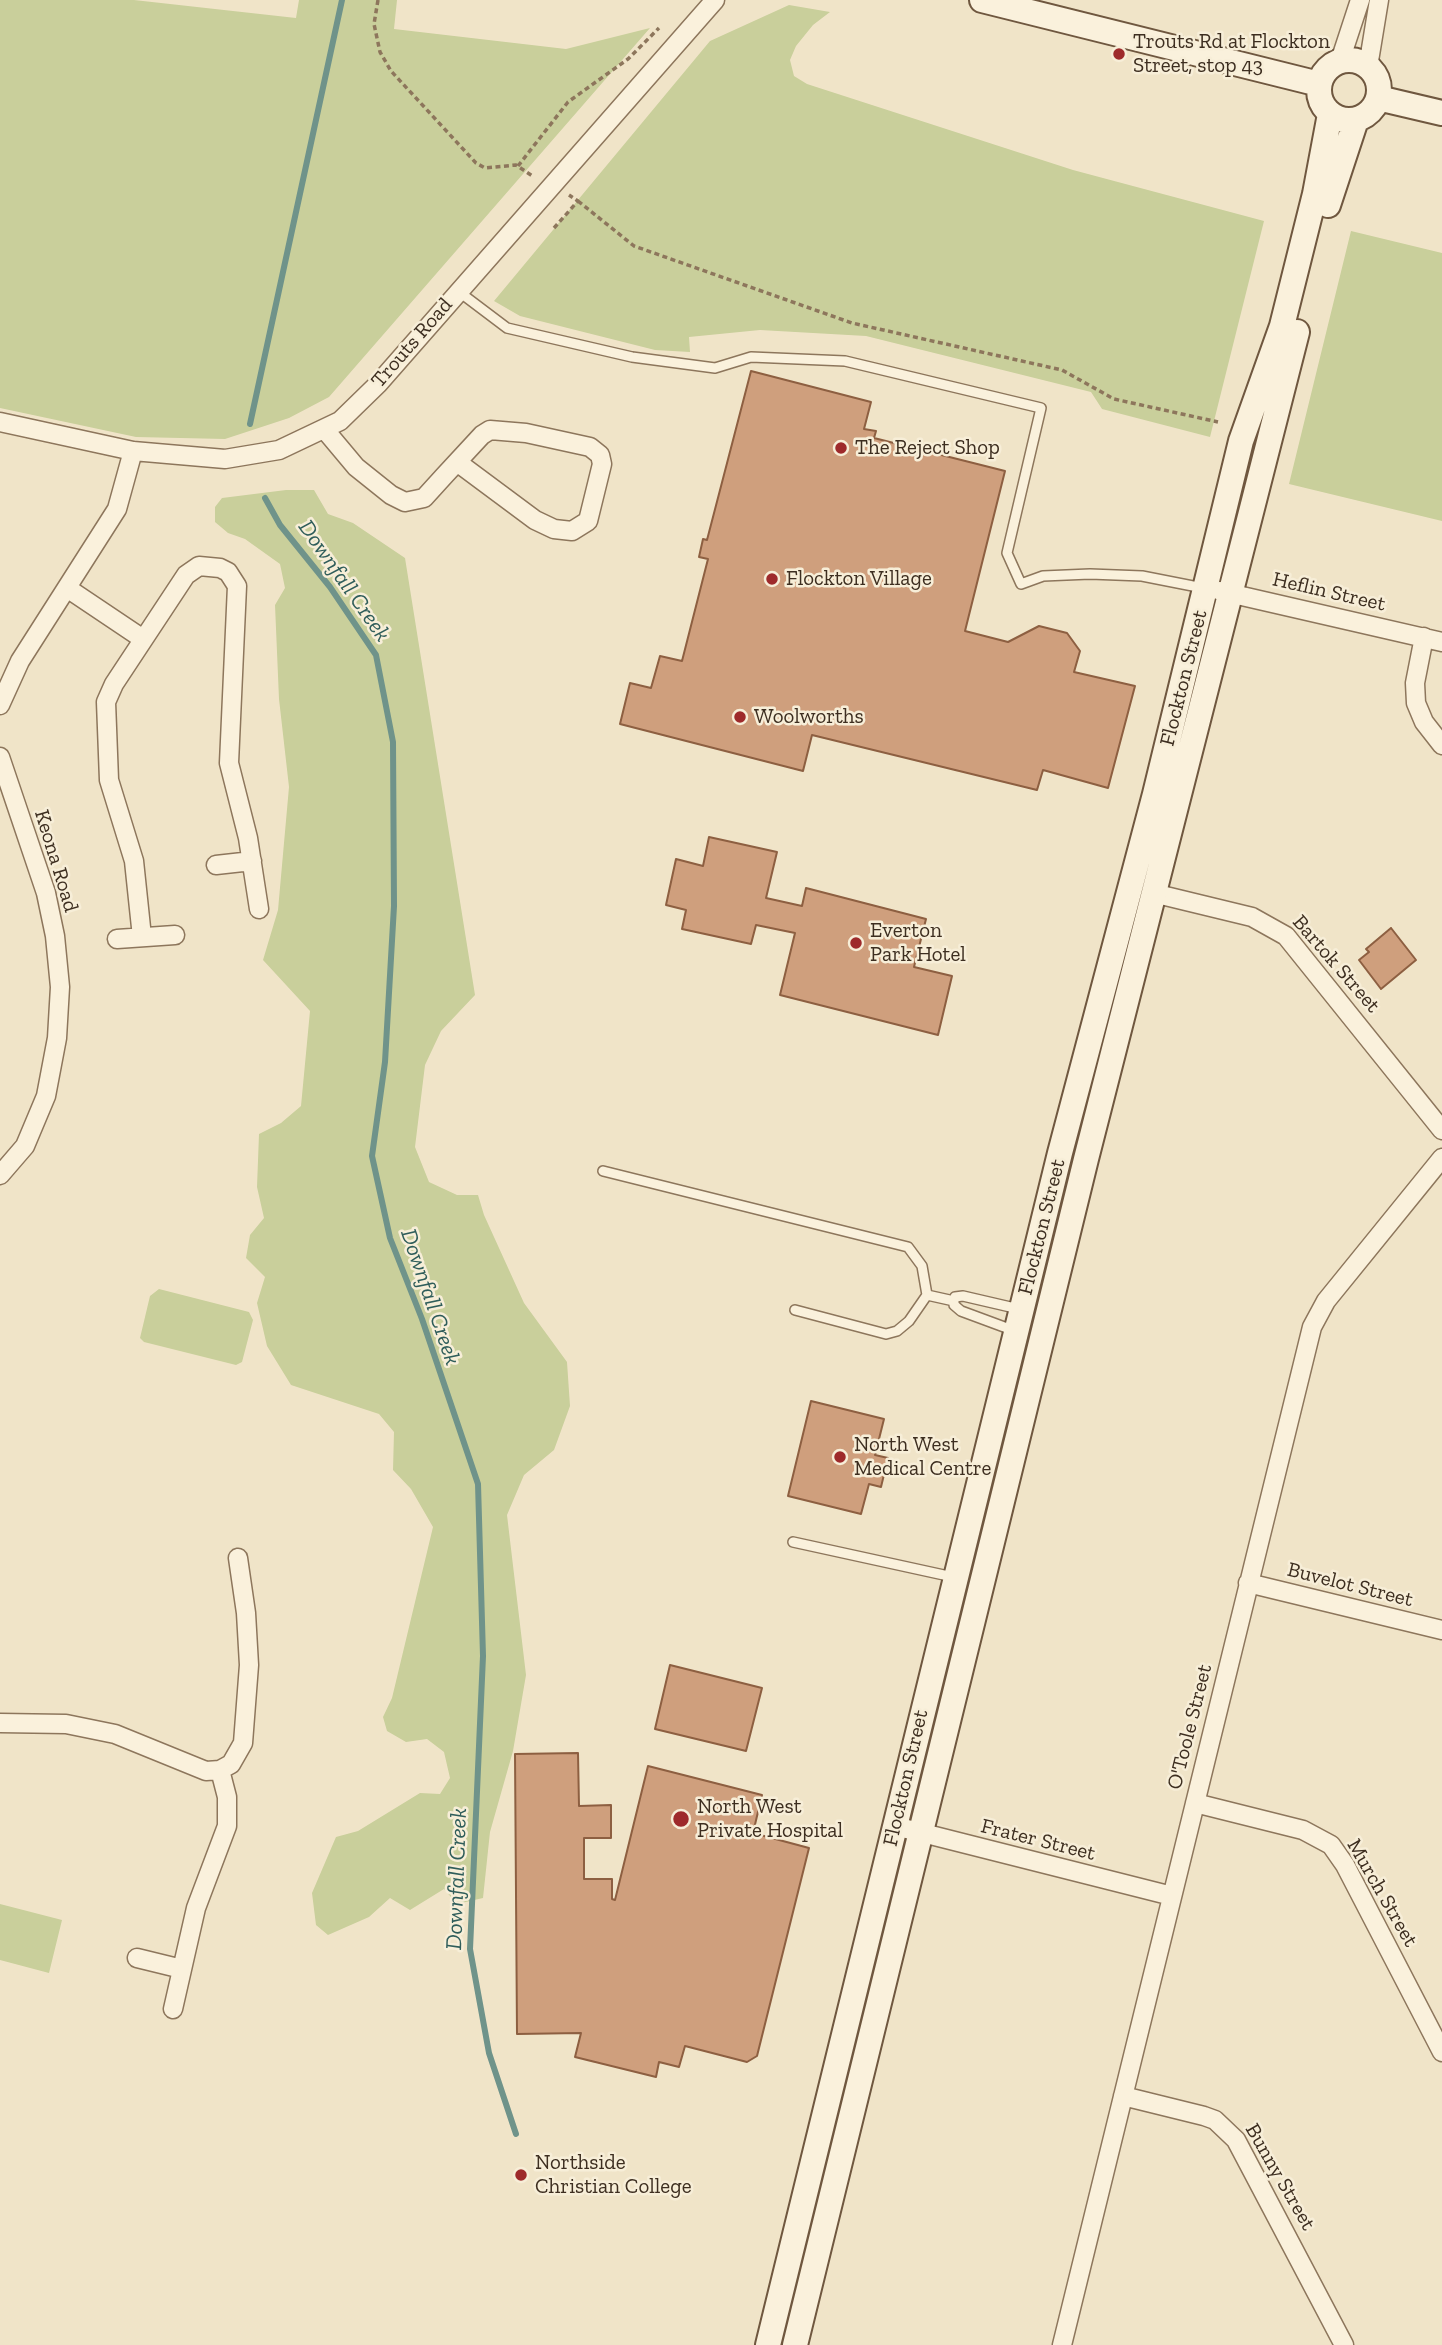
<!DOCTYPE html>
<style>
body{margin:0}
canvas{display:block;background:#f0e4c8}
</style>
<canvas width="1442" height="2345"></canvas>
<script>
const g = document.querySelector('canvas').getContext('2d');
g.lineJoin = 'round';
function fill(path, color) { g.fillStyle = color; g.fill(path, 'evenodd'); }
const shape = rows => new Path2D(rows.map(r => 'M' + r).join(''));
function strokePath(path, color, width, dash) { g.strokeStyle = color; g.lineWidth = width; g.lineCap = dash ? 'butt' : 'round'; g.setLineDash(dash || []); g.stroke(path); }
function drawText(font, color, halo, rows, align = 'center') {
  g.font = font + ' "Zilla Slab",serif'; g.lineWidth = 5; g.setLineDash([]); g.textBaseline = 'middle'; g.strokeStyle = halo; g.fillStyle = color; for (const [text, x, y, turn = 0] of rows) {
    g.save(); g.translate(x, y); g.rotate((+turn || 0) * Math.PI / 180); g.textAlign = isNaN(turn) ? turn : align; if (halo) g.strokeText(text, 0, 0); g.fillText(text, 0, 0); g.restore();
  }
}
const green = shape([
 [0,0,134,0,296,18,299,0,397,0,394,29,566,49,650,28,329,397,289,418,225,439,136,437,0,408],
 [789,5,830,12,813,25,796,46,790,60,794,76,807,84,1073,170,1264,221,1210,437,1102,409,1091,392,866,336,760,330,689,337,690,352,655,350,520,316,494,301,710,41],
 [1351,231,1442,253,1442,521,1289,484],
 [286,490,314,490,328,514,353,523,405,558,475,995,441,1031,425,1065,415,1147,429,1182,457,1195,478,1195,484,1215,524,1303,567,1362,570,1406,554,1450,524,1475,507,1515,526,1675,513,1751,490,1832,483,1898,457,1904,444,1889,410,1910,390,1898,369,1917,328,1935,316,1925,312,1893,336,1837,358,1831,420,1793,440,1794,450,1778,444,1752,427,1739,406,1742,387,1731,383,1717,392,1698,433,1527,411,1489,393,1470,394,1432,379,1414,291,1385,267,1346,257,1303,265,1277,246,1258,250,1235,264,1218,257,1187,259,1134,281,1123,301,1106,310,1011,263,960,278,910,289,787,279,699,275,605,285,588,280,564,245,539,228,533,215,522,215,507,222,498],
 [159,1289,249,1312,253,1320,242,1362,236,1365,144,1342,140,1338,150,1296],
 [0,1904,62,1920,49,1973,0,1960]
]);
const stream = shape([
 [250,424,342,0],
 [265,498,280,525,330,587,376,655,393,742,394,906,385,1062,372,1156,390,1238,422,1319,478,1484,483,1656,470,1949,489,2053,516,2134]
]);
const building = shape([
 [751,371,871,402,864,429,876,431,874,438,1005,471,965,631,1008,642,1039,626,1067,633,1080,651,1074,672,1135,686,1108,788,1043,770,1037,790,812,735,803,771,620,724,630,683,651,688,660,656,682,661,708,559,699,557,703,539,707,540,751,371],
 [709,837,777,852,766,898,802,906,806,888,926,919,914,967,952,976,938,1035,780,995,795,933,756,925,751,944,682,929,686,910,666,905,676,859,703,866,709,837],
 [1391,928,1416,960,1381,989,1359,960,1369,952,1366,949,1391,928],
 [811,1401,884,1419,875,1455,888,1458,881,1487,869,1484,861,1514,788,1496,811,1401],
 [670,1665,762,1688,746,1751,655,1729,670,1665],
 [578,1753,579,1806,611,1805,611,1838,584,1838,584,1879,612,1879,612,1899,615,1900,648,1766,762,1795,753,1833,809,1848,757,2056,747,2062,685,2046,679,2067,659,2062,656,2077,575,2057,581,2033,517,2034,515,1754,578,1753]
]);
const path = shape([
 [378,0,374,24,380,52,391,71,476,163,485,168,516,165,534,177],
 [518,166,568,102,628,59,659,28],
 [578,201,634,246,852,323,1062,370,1114,399,1218,422],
 [554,228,578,201,569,195]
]);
const lane = shape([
 [458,291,507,328,632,357,715,368,751,357,845,361,1041,408,1007,553,1021,584,1043,576,1090,574,1142,576,1203,588],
 [603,1171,908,1247,922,1266,927,1295],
 [795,1310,886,1334,897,1331,909,1321,927,1295,954,1301],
 [1015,1331,961,1311,954,1305,954,1301,955,1297,963,1296,1019,1309],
 [793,1542,953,1577]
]);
const street = shape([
 [1340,61,1360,0],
 [1368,67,1379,0],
 [0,422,133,451,225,459,279,450,340,421,378,384,715,0],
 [325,430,356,467,391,495,405,502,424,498,444,476,482,435,490,430,526,433,590,447,600,455,602,464,588,521,572,531,554,529,535,520,457,462],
 [67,588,143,639],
 [1220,591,1442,642],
 [1424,637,1415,683,1416,703,1424,722,1442,745],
 [0,705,20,661,117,509,133,451],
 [0,757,46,893,55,936,60,987,57,1038,46,1096,25,1146,0,1175],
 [216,865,252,861],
 [1153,893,1252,917,1286,936,1442,1130],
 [142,937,134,861,109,780,106,702,114,684,186,575,199,566,220,568,228,572,237,586,229,763,248,838,259,909],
 [117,939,175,935],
 [1248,1583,1442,1630],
 [0,1723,66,1724,115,1734,206,1771,220,1770,231,1764,243,1743,249,1665,246,1613,238,1558],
 [1195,1803,1303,1830,1331,1845,1345,1865,1442,2052],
 [895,1826,1172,1896],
 [137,1958,182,1969],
 [173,2009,196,1908,227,1826,227,1797,220,1770],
 [1123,2096,1204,2116,1215,2120,1236,2140,1344,2345],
 [1062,2345,1312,1327,1326,1301,1442,1158]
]);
const secondary = shape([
 [982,0,1319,84],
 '1319 90a30 30 0 1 1 60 0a30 30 0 1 1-60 0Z',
 [1378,98,1442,113],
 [1328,205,1356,120],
 [768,2345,1060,1153,1155,794,1241,441,1282,326,1315,194,1330,114],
 [795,2345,1086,1159,1297,332]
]);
const markers = [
 [1119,54,7,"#9e2a2b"],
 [841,448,7,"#9e2a2b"],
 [772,579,7,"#9e2a2b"],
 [740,717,7,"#9e2a2b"],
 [856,943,7,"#9e2a2b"],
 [840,1457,7,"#9e2a2b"],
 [681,1819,9,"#9e2a2b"],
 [521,2175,7,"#9e2a2b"]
];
const poiNames = [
 ["Trouts Rd at Flockton",1133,42],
 ["Street, stop 43",1133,66],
 ["The Reject Shop",855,448],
 ["Flockton Village",786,579],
 ["Woolworths",754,717],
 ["Everton",870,931],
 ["Park Hotel",870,955],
 ["North West",854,1445],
 ["Medical Centre",854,1469],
 ["North West",697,1807],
 ["Private Hospital",697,1831],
 ["Northside",535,2163],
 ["Christian College",535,2187]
];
const streetNames = [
 ["Trouts Road",412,343,-49],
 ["Heflin Street",1329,592,13],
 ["Flockton Street",1184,678,-76],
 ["Keona Road",56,861,73],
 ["Bartok Street",1336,964,49],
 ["Flockton Street",1042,1227,-76],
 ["Buvelot Street",1350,1585,14],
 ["O'Toole Street",1190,1727,-76],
 ["Flockton Street",906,1778,-77],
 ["Frater Street",1038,1840,14],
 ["Murch Street",1382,1893,60],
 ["Bunny Street",1280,2177,60]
];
const waterNames = [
 ["Downfall Creek",344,581,55],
 ["Downfall Creek",430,1297,71],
 ["Downfall Creek",457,1879,-88]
];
fill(green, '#c9cf9b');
strokePath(stream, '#6f938a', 6);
fill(building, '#cf9f7d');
strokePath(building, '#8d5f41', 2);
strokePath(lane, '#8d765c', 12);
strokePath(street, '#8d765c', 21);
strokePath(secondary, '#6f573f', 28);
strokePath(path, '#8d765c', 3.5, [5, 3.5]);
strokePath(lane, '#faf1dc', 9);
strokePath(street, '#faf1dc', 18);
strokePath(secondary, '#faf1dc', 24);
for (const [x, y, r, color] of markers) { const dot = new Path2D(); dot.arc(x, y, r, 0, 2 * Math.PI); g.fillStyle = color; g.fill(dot); strokePath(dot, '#f7eed8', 2.5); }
drawText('21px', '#3d2e20', '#f7eed8', poiNames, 'left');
drawText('21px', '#3d2e20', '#f7eed8', streetNames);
drawText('italic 23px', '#2f5d5a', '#f7eed8', waterNames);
</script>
